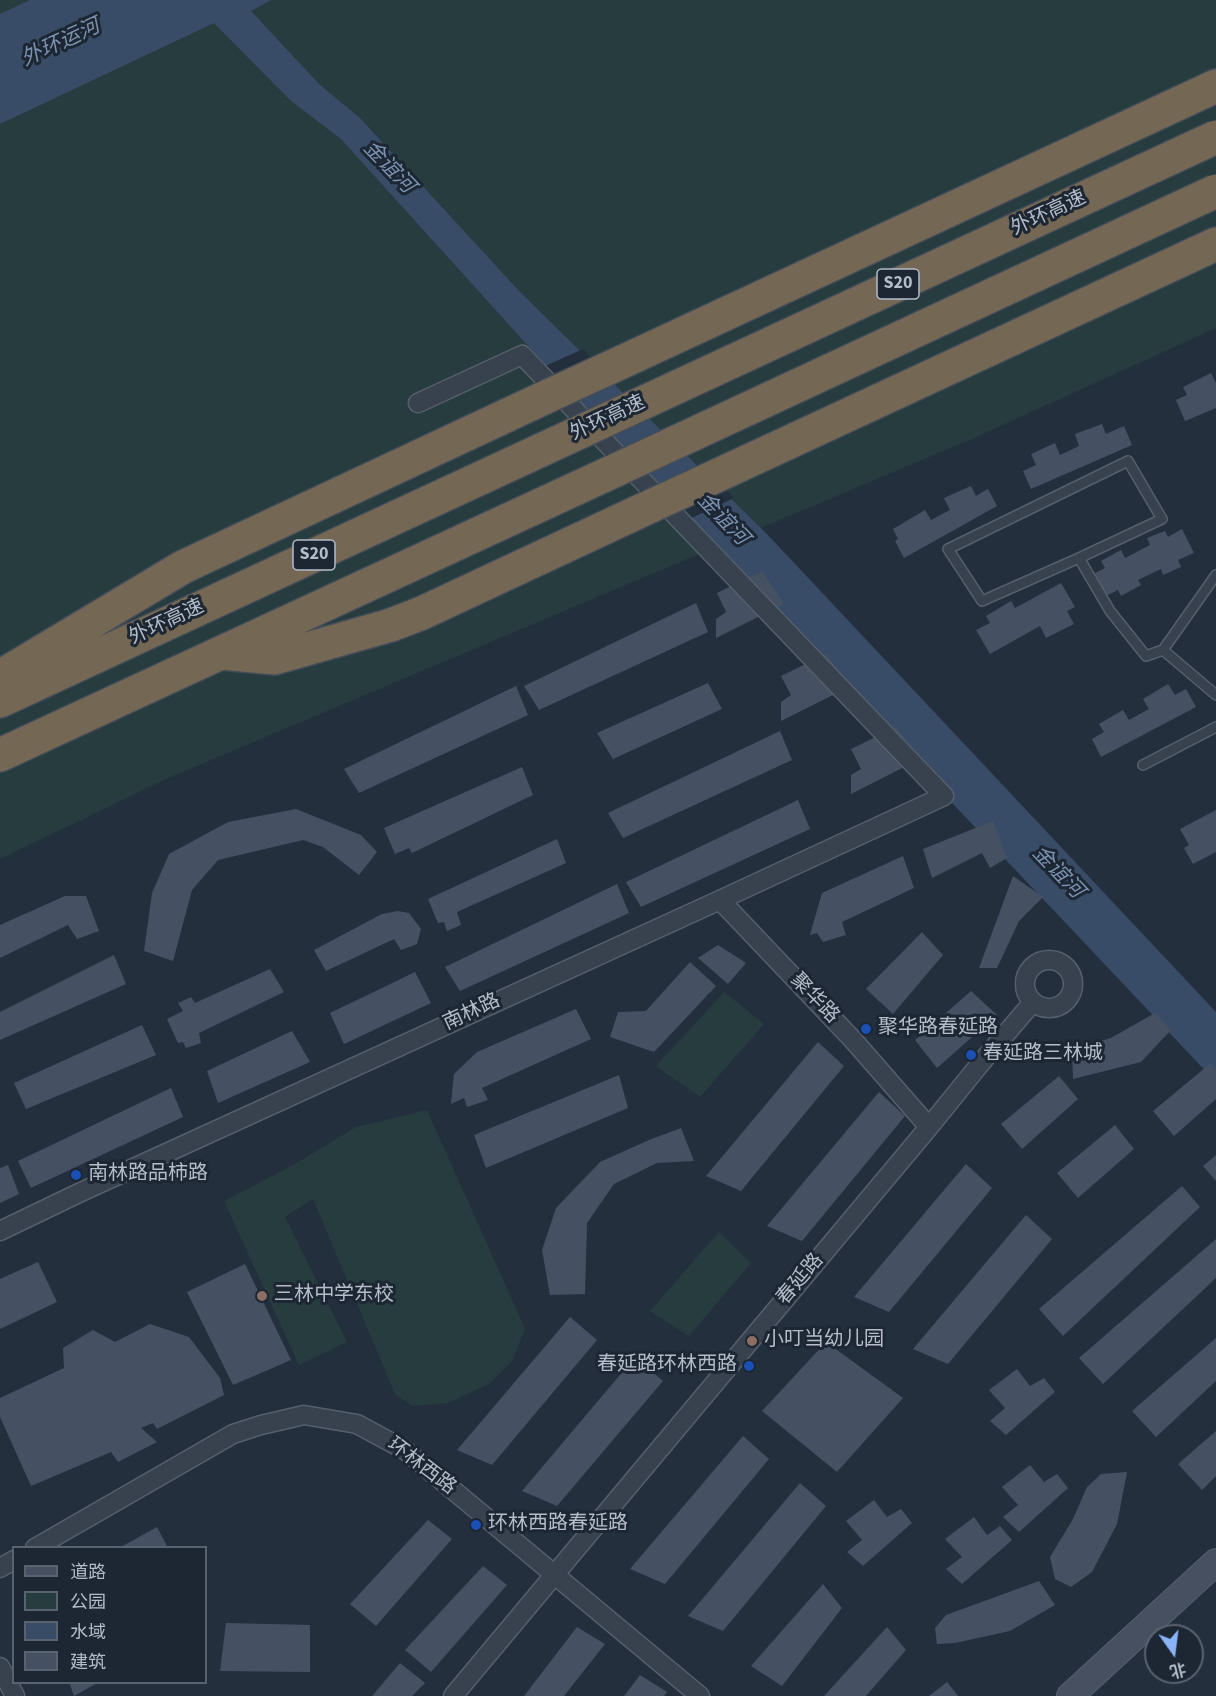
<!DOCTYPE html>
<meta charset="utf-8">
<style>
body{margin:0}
#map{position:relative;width:1216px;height:1696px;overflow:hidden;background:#242f3e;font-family:"Source Sans 3","Noto Sans SC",sans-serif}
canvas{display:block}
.legend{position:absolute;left:12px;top:1546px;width:195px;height:138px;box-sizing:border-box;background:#1d2633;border:2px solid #59626f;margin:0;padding:8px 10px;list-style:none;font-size:18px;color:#b4bcc9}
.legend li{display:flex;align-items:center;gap:12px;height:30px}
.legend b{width:30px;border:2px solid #59626f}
.north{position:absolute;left:1144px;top:1624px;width:60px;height:60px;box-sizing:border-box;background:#1d2633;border:2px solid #59626f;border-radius:50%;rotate:166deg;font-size:16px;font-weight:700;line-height:24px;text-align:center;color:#b4bcc9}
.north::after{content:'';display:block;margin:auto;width:21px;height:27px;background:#8ab4f8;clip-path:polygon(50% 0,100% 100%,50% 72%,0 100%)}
</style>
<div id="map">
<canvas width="1216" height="1696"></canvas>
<ul class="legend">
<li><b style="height:8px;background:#465061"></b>道路</li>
<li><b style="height:16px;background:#263c3f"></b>公园</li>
<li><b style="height:16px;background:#394c67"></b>水域</li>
<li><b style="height:16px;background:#455162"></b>建筑</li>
</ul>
<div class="north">北</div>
</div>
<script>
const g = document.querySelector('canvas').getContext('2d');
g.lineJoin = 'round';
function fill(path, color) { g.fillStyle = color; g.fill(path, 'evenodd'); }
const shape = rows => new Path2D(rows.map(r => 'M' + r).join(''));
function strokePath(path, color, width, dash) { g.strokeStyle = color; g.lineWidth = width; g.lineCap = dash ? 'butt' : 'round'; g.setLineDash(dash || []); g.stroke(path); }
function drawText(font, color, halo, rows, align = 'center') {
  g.font = font + ' "Source Sans 3","Noto Sans SC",sans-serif'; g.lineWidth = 6; g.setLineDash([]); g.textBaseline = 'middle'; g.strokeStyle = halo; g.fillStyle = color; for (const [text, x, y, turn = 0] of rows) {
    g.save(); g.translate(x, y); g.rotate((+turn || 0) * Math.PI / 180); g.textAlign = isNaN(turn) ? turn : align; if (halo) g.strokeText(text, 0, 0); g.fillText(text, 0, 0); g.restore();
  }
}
const green = shape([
 [0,0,1216,0,1216,328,974,438,166,779,0,859],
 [724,992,764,1024,700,1097,656,1066],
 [427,1110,525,1329,512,1361,489,1384,448,1403,413,1406,395,1394,313,1199,285,1217,347,1342,299,1365,224,1201,297,1163,356,1127],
 [719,1232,751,1263,689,1336,650,1311]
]);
const water = shape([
 [30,0,271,0,251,11,320,85,360,118,520,292,766,533,1216,1012,1216,1082,711,548,341,139,290,100,214,23,0,124,0,14]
]);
const pier = shape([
 [583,349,611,377,569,396,543,367],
 [706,471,734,498,683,522,657,493]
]);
const building = shape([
 [1211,373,1216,383,1216,408,1185,421,1176,400,1187,395,1183,387],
 [1102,424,1106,434,1124,426,1132,445,1031,489,1023,471,1036,465,1031,454,1055,443,1060,455,1079,446,1075,434],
 [971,486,976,496,988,489,997,506,904,558,895,541,898,539,893,529,925,510,931,520,950,510,944,498],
 [1182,529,1194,553,1178,560,1181,567,1163,575,1161,569,1138,580,1141,585,1121,596,1118,590,1106,596,1095,573,1105,568,1101,561,1121,550,1125,558,1150,545,1147,538,1165,531,1168,537],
 [762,571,784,604,716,638,716,619,726,612,717,593],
 [1061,583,1075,607,1067,611,1074,624,1046,638,1040,626,990,654,976,630,990,623,986,616,1011,601,1015,608],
 [696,603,708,632,539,710,524,686],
 [826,654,849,687,781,721,781,702,791,695,781,676],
 [708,683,722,709,613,759,597,733],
 [1168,684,1175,695,1186,689,1196,707,1101,757,1092,739,1104,732,1099,724,1123,710,1129,720,1149,709,1143,699],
 [516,686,528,715,359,793,344,769],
 [896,727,918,760,851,794,851,775,861,769,851,749],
 [780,731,792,760,623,838,608,813],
 [522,767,533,795,412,853,409,848,395,854,384,828],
 [798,800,810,829,641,907,626,882],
 [296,809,361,835,377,852,359,875,323,847,303,840,218,860,192,890,173,961,144,951,152,893,169,854,228,822],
 [1216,810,1216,852,1193,864,1184,848,1189,845,1180,829],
 [993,821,1007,858,990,868,982,853,932,878,923,849],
 [557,839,566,863,457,912,461,925,447,931,444,922,438,923,428,899],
 [903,856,914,888,842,922,846,935,823,942,817,933,810,935,822,893],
 [1013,876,1043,897,1019,921,997,968,979,968],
 [617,884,629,913,460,991,445,967],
 [65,896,86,896,99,931,77,939,68,925,0,958,0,925],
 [398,911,409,913,421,929,417,944,401,950,394,939,326,971,314,950,382,914],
 [922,932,943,955,893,1014,866,989],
 [718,945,746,963,728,984,698,958],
 [114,955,126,984,0,1040,0,1012],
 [690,962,716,986,654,1052,610,1037,618,1012,646,1011],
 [270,969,284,992,199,1033,201,1043,186,1048,183,1042,178,1043,167,1019,183,1011,178,1003,191,997,195,1003],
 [415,972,431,1003,344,1044,330,1013],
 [971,991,997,1015,937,1068,915,1040],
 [576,1009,591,1039,482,1088,488,1100,467,1107,464,1098,451,1104,454,1074,477,1052],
 [1155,1013,1171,1030,1141,1062,1073,1079,1072,1050,1111,1038],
 [142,1025,156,1055,26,1109,14,1083],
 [292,1031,310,1062,218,1103,207,1071],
 [818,1042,844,1066,741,1191,706,1176],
 [1211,1063,1216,1070,1216,1099,1174,1136,1153,1111],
 [619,1075,628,1108,486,1168,474,1135],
 [1059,1076,1078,1099,1022,1149,1001,1124],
 [171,1088,183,1117,31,1188,18,1161],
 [879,1092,905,1116,802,1241,767,1226],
 [1115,1125,1134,1149,1078,1198,1057,1173],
 [681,1128,694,1161,657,1163,614,1184,587,1223,585,1294,550,1295,542,1250,556,1208,600,1162,649,1140],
 [1216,1155,1216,1181,1203,1166],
 [966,1164,992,1188,889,1312,854,1297],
 [8,1165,19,1194,0,1203,0,1168],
 [1182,1186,1200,1207,1063,1336,1039,1309],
 [1026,1215,1052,1239,948,1364,913,1349],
 [1216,1239,1216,1278,1103,1384,1079,1358],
 [38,1262,57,1302,0,1329,0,1279],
 [245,1264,291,1360,233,1385,187,1292],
 [570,1317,597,1340,492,1465,457,1450],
 [150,1324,189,1337,220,1378,224,1395,157,1429,153,1423,141,1428,157,1442,118,1462,111,1452,31,1486,0,1417,0,1398,64,1368,63,1348,93,1330,115,1342],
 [1216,1338,1216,1381,1156,1437,1132,1411],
 [826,1342,903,1398,837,1472,762,1411],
 [635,1357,663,1381,557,1506,522,1491],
 [1017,1369,1030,1386,1044,1378,1055,1392,1006,1435,990,1421,1005,1408,989,1390],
 [1216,1431,1216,1476,1202,1490,1178,1464],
 [743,1436,769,1459,665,1584,630,1569],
 [1030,1465,1044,1482,1057,1474,1068,1488,1019,1532,1003,1517,1018,1505,1002,1487],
 [1127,1472,1117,1524,1092,1572,1071,1587,1055,1579,1050,1557,1073,1519,1087,1487,1101,1474],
 [800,1483,826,1506,723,1631,688,1616],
 [874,1500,887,1517,901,1509,912,1523,863,1566,847,1552,862,1540,846,1521],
 [974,1517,987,1535,1000,1526,1012,1540,962,1584,946,1569,962,1557,945,1539],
 [428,1520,452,1539,376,1626,350,1604],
 [157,1527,168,1548,119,1548],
 [483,1566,507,1585,431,1672,405,1650],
 [1039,1581,1055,1605,1010,1631,955,1643,937,1644,935,1628,946,1615],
 [823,1584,842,1608,782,1686,751,1666],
 [226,1623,310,1625,310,1672,220,1671],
 [577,1627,605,1644,564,1696,524,1696],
 [887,1627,906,1650,866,1696,824,1696],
 [400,1663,425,1683,412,1696,372,1696],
 [640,1675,667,1692,664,1696,624,1696],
 [69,1682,99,1682,74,1696],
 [947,1682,958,1696,929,1696]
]);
const lane = shape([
 [1079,558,1162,519,1128,461,948,549,982,601,1079,558,1110,611,1146,656,1163,650,1216,575],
 [1163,650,1216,695],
 [1143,765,1216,727]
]);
const street = shape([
 [720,900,854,1041,929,1127],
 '1025 984a24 24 0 1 1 48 0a24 24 0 1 1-48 0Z',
 [0,1231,81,1192,720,900,944,796,522,355,418,403],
 [35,1548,233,1434,261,1425,304,1415,357,1424,405,1450,700,1696],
 [0,1568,14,1560],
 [0,1667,15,1696],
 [453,1696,929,1127,980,1064,1033,1002]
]);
const secondary = shape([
 [1070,1696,1216,1562]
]);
const highway = shape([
 [622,362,1216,86],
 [727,471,1216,244],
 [222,653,275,658,391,625,422,613,651,506],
 [0,678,3,675,183,567,546,397],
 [0,701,580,432],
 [0,755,616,470]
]);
const highwayBridge = shape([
 [546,397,622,362],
 [580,432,1216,137],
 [616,470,1216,191],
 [651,506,727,471]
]);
const markers = [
 [866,1029,6,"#1a4fb4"],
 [971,1055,6,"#1a4fb4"],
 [76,1175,6,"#1a4fb4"],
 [262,1296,6,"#8d6e63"],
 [752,1341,6,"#8d6e63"],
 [749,1366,6,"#1a4fb4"],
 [476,1525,6,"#1a4fb4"]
];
const shields = [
 [898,284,42],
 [314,555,42]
];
const shieldNames = [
 ["S20",898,284],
 ["S20",314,555]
];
const streetNames = [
 ["外环高速",1049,214,-25],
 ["外环高速",608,419,-25],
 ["外环高速",167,623,-25],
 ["聚华路",814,999,46],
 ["南林路",472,1013,-25],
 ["春延路",801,1280,-50],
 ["环林西路",421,1467,37]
];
const poiNames = [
 ["聚华路春延路",878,1029],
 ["春延路三林城",983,1055],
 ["南林路品柿路",88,1175],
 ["三林中学东校",274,1296],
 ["小叮当幼儿园",764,1341],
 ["春延路环林西路",737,1366,"right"],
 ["环林西路春延路",488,1525]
];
const waterNames = [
 ["外环运河",61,44,-25],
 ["金谊河",388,168,46],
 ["金谊河",722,520,46],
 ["金谊河",1057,873,46]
];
fill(green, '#263c3f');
fill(water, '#394c67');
fill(pier, '#242f3e');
fill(building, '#455162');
strokePath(lane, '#565f6c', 12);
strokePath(street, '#565f6c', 21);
strokePath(secondary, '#565f6c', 28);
strokePath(highway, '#434c59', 36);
strokePath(lane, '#38414e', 9);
strokePath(street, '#38414e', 18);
strokePath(secondary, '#465061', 26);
strokePath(highway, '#746855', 33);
strokePath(highwayBridge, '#434c59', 36, []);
strokePath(highwayBridge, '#746855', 33);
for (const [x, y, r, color] of markers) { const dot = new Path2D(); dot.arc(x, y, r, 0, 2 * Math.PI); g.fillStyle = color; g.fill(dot); strokePath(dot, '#1d2633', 2); }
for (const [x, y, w] of shields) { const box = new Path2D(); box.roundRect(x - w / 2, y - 15, w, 30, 4.5); g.fillStyle = '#1d2633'; g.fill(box); strokePath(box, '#b4bcc9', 1.5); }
drawText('bold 18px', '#b4bcc9', null, shieldNames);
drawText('20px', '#b4bcc9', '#1d2633', streetNames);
drawText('20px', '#b4bcc9', '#1d2633', poiNames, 'left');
drawText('italic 21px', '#7c92b1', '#1d2633', waterNames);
</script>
